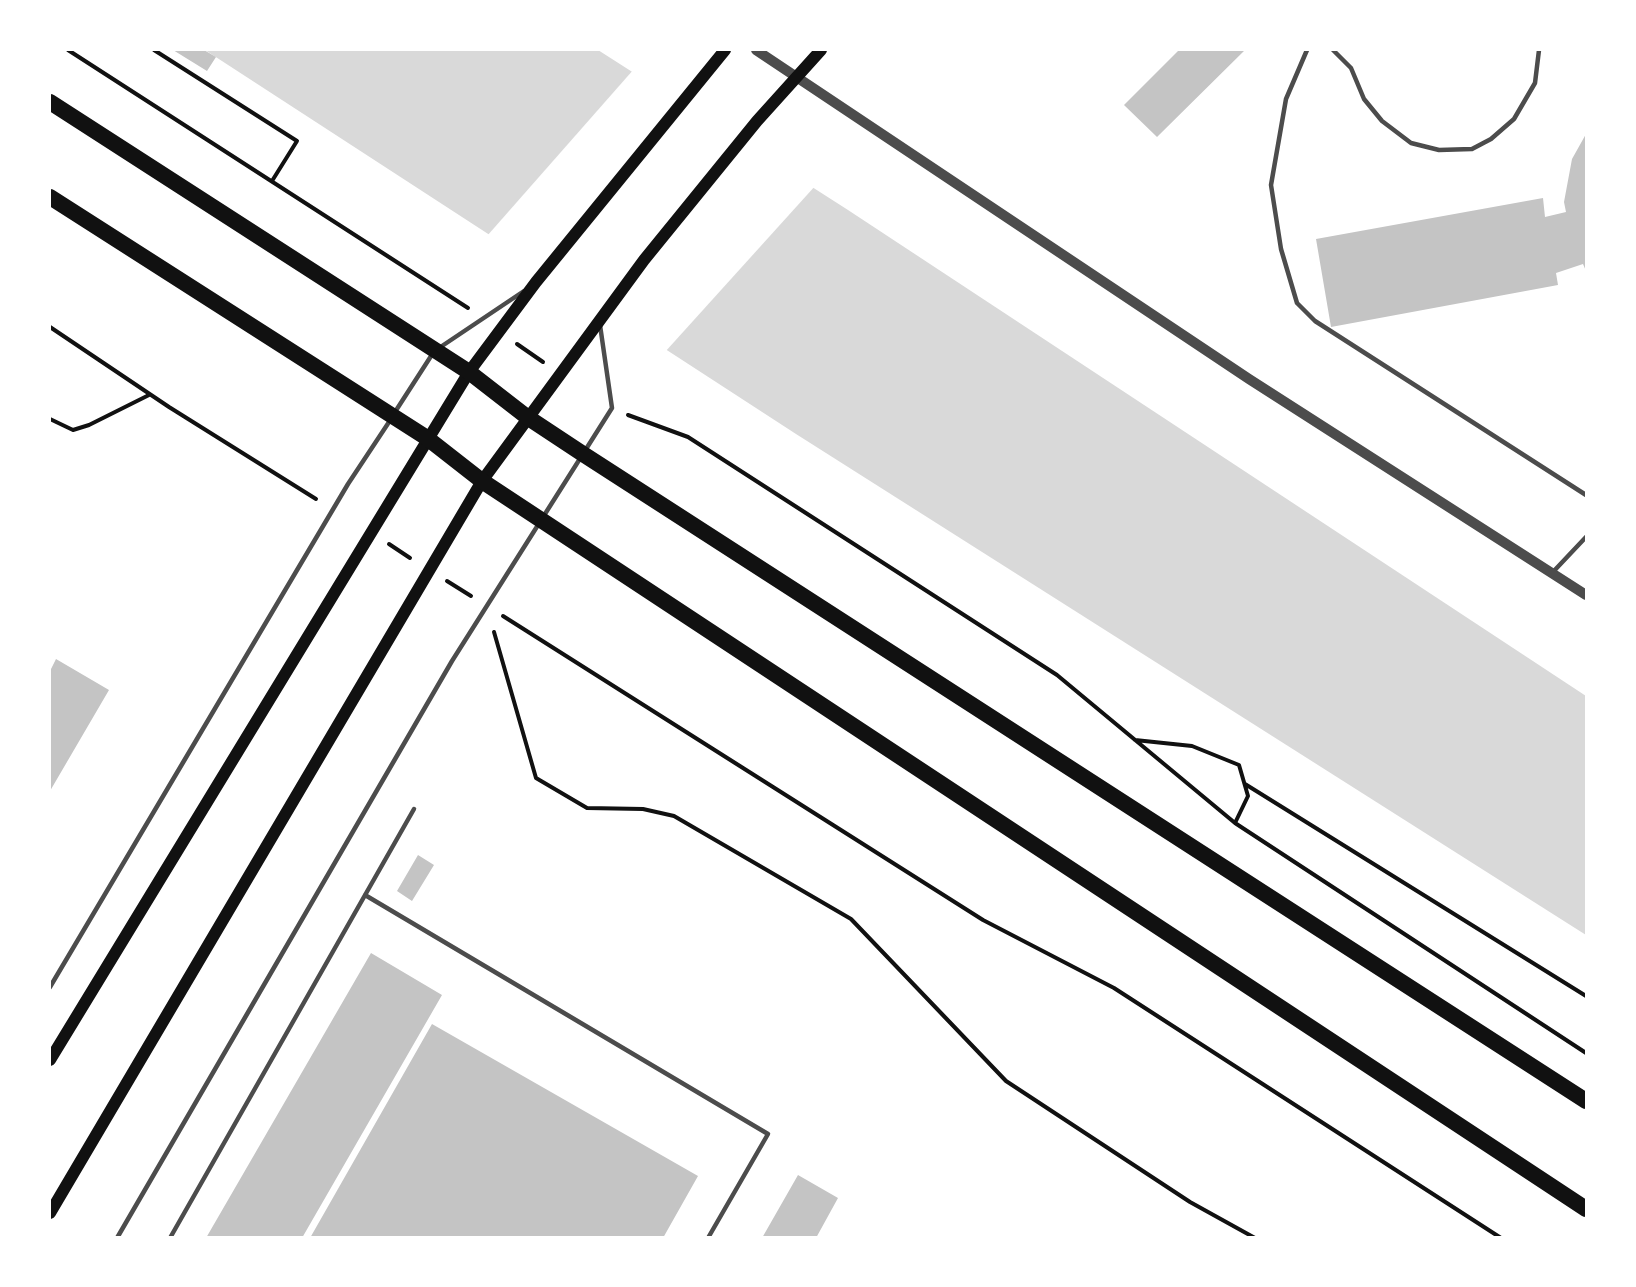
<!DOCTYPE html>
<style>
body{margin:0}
#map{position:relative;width:1636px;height:1287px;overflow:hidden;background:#fff;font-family:Lora,serif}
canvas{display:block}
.frame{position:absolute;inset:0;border:51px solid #fff;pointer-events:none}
</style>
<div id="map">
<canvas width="1636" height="1287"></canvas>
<div class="frame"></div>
</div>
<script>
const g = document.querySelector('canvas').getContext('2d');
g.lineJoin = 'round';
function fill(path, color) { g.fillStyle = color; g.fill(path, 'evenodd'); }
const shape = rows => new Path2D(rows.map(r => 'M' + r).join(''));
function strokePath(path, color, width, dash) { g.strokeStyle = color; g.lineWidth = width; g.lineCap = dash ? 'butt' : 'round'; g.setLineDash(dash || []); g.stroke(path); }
const water = shape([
 [205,50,598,50,848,210,1586,696,1586,935,796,434]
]);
const pier = shape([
 [634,69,816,185,665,352,487,236]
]);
const building = shape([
 [173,50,204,50,216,57,207,71],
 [1179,50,1245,50,1157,137,1124,105],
 [1586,134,1586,271,1583,264,1556,273,1558,285,1331,327,1316,239,1543,198,1545,217,1566,212,1564,202,1572,159],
 [56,659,109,690,50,791,50,671],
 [418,855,434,865,412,901,397,891],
 [371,953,442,995,302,1238,206,1238],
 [432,1024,698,1176,663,1238,310,1238],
 [798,1175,838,1198,816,1238,762,1238]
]);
const path = shape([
 [68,50,468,308],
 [154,50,297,141,272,181],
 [50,327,169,407,316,499],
 [517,344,543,362],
 [628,415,688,437,1057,675,1235,823,1586,1053],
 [50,419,73,430,89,425,149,395],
 [389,544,410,558],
 [447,581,471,596],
 [503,616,983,920,1114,988,1501,1238],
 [494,632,536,778,587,808,643,809,674,816,851,919,1006,1081,1190,1202,1255,1238],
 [1135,740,1192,746,1239,765,1248,796,1235,823],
 [1245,784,1586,996]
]);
const service = shape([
 [1307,50,1286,99,1271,185,1281,249,1297,303,1315,321,1586,495],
 [1333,50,1351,68,1364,99,1382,121,1411,143,1439,150,1472,149,1491,139,1514,119,1535,83,1539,50],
 [439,348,524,291],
 [395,412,433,353],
 [1552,573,1586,537],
 [365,895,768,1134,708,1238],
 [50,987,348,484,391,419],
 [117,1238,452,661,612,408,600,325],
 [170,1238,414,809]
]);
const tertiary = shape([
 [756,50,1249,379,1586,595]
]);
const secondary = shape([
 [50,1060,469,372,536,282,725,50],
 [50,1213,482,481,644,260,757,121,821,50]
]);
const trunk = shape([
 [50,102,469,372,527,417,583,454,1586,1101],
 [50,197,427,438,482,481,1586,1209]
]);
fill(water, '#d9d9d9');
fill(pier, '#fff');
fill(building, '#c4c4c4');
strokePath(path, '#111', 4);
strokePath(service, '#4c4c4c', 4.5);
strokePath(tertiary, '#4c4c4c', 10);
strokePath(secondary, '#111', 12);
strokePath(trunk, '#111', 16);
</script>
